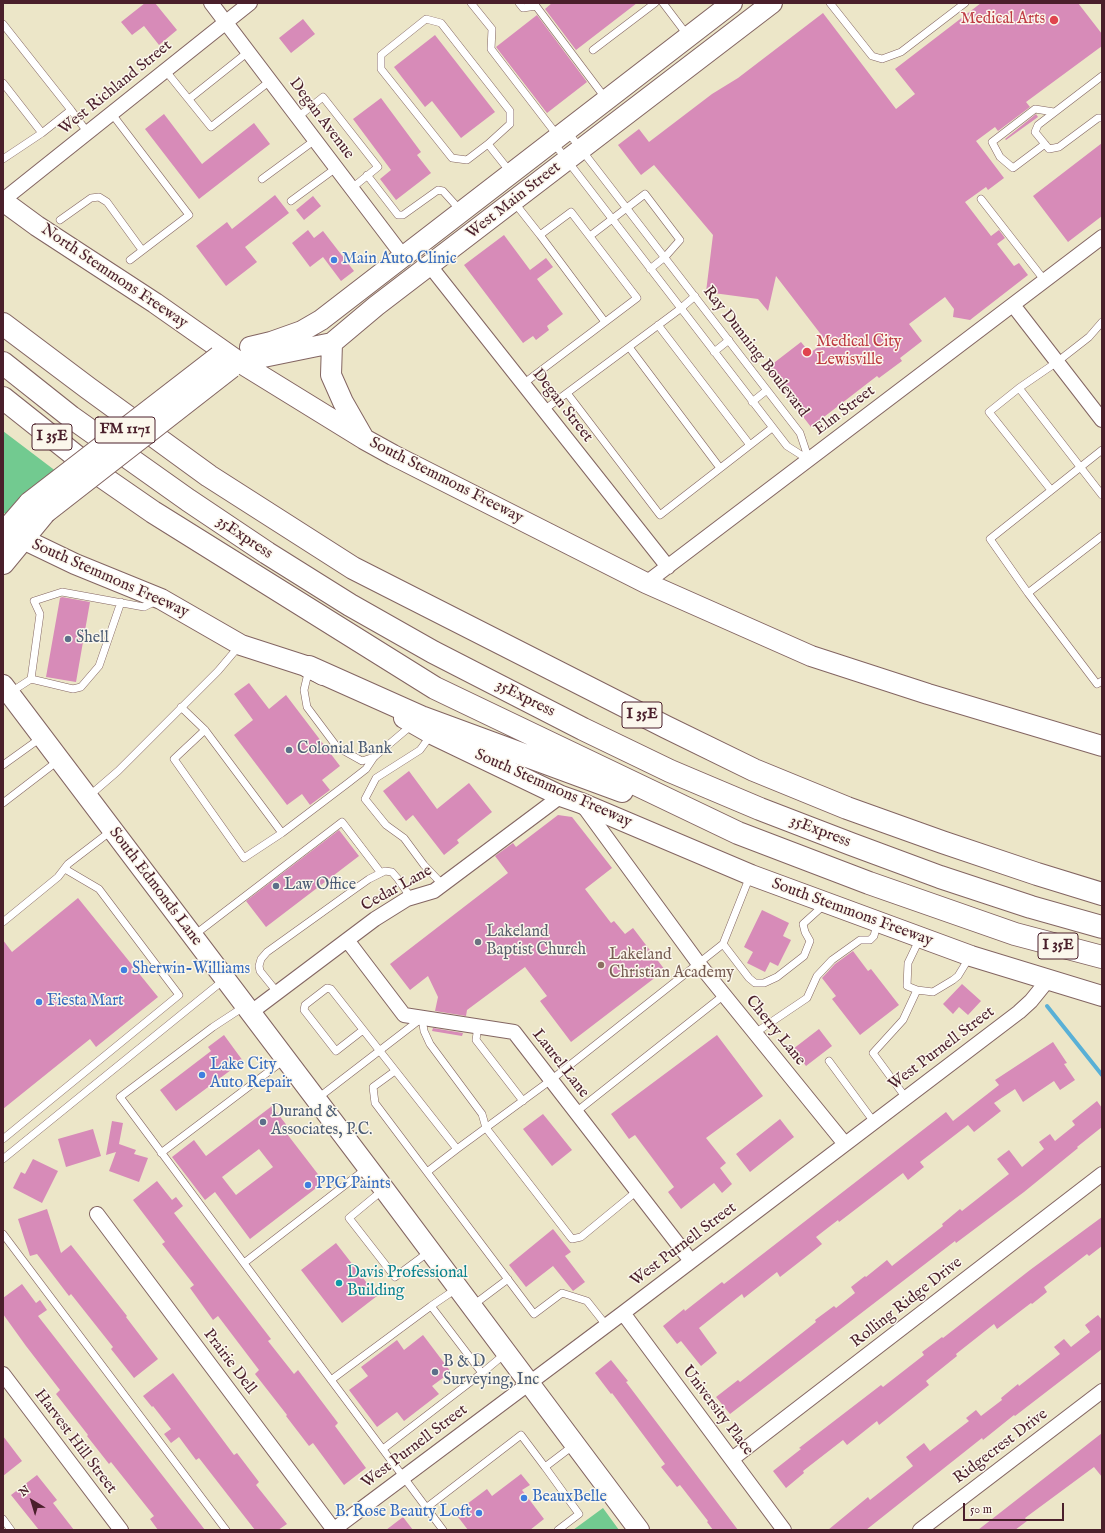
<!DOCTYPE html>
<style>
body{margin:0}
#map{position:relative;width:1105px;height:1533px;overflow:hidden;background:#ece6c8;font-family:"IM FELL English",serif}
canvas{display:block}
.frame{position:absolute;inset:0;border:4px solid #4a1f2b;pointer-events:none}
.north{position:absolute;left:12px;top:1481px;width:40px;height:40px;-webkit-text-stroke:3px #fbf7ec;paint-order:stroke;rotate:322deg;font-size:11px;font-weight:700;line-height:16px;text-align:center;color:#4a1f2b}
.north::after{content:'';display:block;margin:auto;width:14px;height:18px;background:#4a1f2b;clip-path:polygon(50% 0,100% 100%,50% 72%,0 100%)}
.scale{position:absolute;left:963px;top:1503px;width:101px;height:18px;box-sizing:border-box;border:2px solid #4a1f2b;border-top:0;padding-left:5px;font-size:12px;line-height:14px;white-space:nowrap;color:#4a1f2b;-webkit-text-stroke:3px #fbf7ec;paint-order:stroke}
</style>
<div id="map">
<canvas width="1105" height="1533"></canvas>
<div class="frame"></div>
<div class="north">N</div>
<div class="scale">50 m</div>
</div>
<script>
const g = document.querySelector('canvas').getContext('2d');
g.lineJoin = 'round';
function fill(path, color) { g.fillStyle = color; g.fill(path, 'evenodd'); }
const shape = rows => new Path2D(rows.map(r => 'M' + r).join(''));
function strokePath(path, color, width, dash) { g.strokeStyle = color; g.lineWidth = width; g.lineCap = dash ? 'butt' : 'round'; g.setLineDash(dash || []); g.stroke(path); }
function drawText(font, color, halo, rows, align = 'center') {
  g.font = font + ' "IM FELL English",serif'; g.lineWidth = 3; g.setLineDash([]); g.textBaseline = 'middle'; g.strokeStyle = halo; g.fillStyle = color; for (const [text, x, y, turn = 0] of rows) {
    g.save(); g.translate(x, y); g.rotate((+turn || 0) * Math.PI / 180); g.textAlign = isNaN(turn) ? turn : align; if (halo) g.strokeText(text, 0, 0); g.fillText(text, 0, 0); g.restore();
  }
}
const green = shape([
 [3,431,61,475,26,532,3,512],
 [603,1508,619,1530,573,1530]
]);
const stream = shape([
 [1047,1006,1102,1075]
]);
const building = shape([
 [145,3,155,3,177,30,159,45,144,26,132,35,121,22],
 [552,3,637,3,576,50,545,9],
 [981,3,1078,3,1102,34,1102,46,1026,102,1030,107,998,131,995,127,976,141,1004,178,988,190,986,187,965,202,991,236,999,230,1005,238,997,244,1014,266,1019,263,1028,275,970,320,953,317,954,309,945,297,909,324,922,341,900,358,902,361,879,378,877,376,811,427,766,369,801,342,810,353,826,341,776,276,768,311,758,299,706,292,713,235,654,165,641,175,618,145,639,129,649,142,712,94,738,78,823,13,896,109,915,94,895,69],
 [537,15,587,82,547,113,496,47],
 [303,19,315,34,291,53,279,38],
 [435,35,495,112,461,138,432,101,425,107,394,67],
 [381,98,421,152,417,155,431,173,396,200,380,179,391,170,353,119],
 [164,114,202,164,254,123,270,144,199,199,145,129],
 [1036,114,1038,117,1006,140,1005,139],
 [1102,143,1102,216,1068,242,1033,196],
 [275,195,289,213,245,247,257,262,226,286,196,246,227,222,232,229],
 [313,196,321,206,304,220,296,210],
 [308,230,314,238,323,231,354,271,341,281,323,257,310,267,292,243],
 [504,235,530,270,546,258,553,267,537,279,563,314,547,326,549,330,536,340,533,336,523,343,464,265],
 [62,597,90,602,76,682,46,677,60,598],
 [249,683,269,709,286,695,340,766,322,780,330,790,310,805,302,794,287,805,234,735,253,720,234,694],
 [409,771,437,809,469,783,492,812,457,840,459,843,444,855,413,815,406,821,383,791],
 [558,815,572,817,612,868,585,889,611,923,614,921,625,934,633,928,665,970,571,1042,540,1001,547,996,525,967,467,1010,466,1016,435,1011,438,997,428,976,410,990,390,964,508,873,495,856,513,843,516,847],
 [339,830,359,856,266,927,246,901],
 [78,898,158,997,96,1047,90,1039,3,1109,3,940,12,952],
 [762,910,789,923,783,936,791,940,778,966,770,962,765,972,747,963,753,952,744,947],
 [853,951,868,971,871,969,899,1005,860,1035,832,999,836,996,822,978,835,964],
 [962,984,981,1001,968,1015,959,1007,953,1014,943,1004],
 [433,1028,463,1033,462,1036,432,1031],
 [819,1029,832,1046,806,1066,793,1049],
 [224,1035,243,1061,176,1111,160,1090,211,1051,208,1047],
 [717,1035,763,1096,706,1138,726,1163,720,1168,732,1184,722,1193,714,1183,681,1209,668,1192,674,1187,635,1135,629,1139,611,1114],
 [1053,1042,1067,1063,1064,1064,1075,1080,1060,1090,1054,1081,1023,1102,1015,1089,994,1103,1001,1111,974,1132,968,1125,920,1162,924,1167,908,1180,903,1173,839,1222,838,1220,816,1237,822,1244,812,1252,780,1277,777,1272,744,1298,742,1294,699,1328,717,1353,701,1366,681,1341,677,1344,663,1326,684,1309,685,1311,722,1282,724,1284,946,1112,953,1121,999,1085,995,1080],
 [1097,1101,1102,1108,1102,1127,1077,1147,1078,1148,1024,1192,956,1243,955,1241,730,1414,716,1397,738,1380,740,1382,816,1322,815,1320,834,1306,836,1308,855,1293,851,1287,865,1276,866,1277,887,1260,892,1266,943,1226,942,1224,960,1209,962,1211,1009,1174,997,1159,1009,1150,1022,1167,1044,1149,1039,1142,1050,1134,1055,1141,1075,1125,1072,1121],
 [272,1106,288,1127,284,1130,324,1182,250,1239,215,1192,205,1200,172,1157,194,1140,206,1156],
 [259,1149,273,1167,236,1195,222,1177],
 [543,1114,572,1150,552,1166,523,1129],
 [780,1119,794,1137,750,1172,736,1154],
 [112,1121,123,1123,119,1144,136,1150,134,1154,148,1158,139,1182,109,1171,116,1152,106,1155],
 [93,1129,101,1156,66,1167,58,1139],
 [33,1159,58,1171,42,1203,13,1188,21,1172,25,1174],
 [157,1181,172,1200,176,1197,183,1206,174,1213,271,1339,268,1341,294,1374,298,1370,338,1423,335,1426,366,1468,344,1485,313,1443,309,1446,286,1416,287,1415,255,1374,259,1370,218,1316,213,1320,190,1288,194,1285,162,1244,165,1242,133,1200],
 [47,1209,61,1253,71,1245,127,1316,126,1317,158,1359,134,1378,111,1349,113,1347,71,1294,69,1296,37,1254,30,1256,18,1219],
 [1102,1217,1102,1246,1089,1256,1087,1254,1044,1287,1047,1292,1032,1304,1031,1303,997,1329,994,1324,956,1354,957,1356,926,1381,929,1385,879,1425,877,1421,847,1445,843,1440,803,1471,804,1473,786,1488,773,1471,801,1449,799,1448,881,1385,883,1387,924,1355,922,1352,942,1337,943,1338,1030,1270],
 [553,1229,571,1252,565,1256,585,1282,573,1291,553,1266,526,1287,509,1265],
 [336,1243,377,1296,342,1323,301,1270],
 [22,1284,36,1303,40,1300,47,1310,38,1316,205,1530,158,1530,150,1519,154,1516,111,1462,109,1464,87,1436,88,1435,56,1394,60,1390,26,1346,3,1314,3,1298],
 [1098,1315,1102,1320,1102,1349,1015,1416,1014,1415,983,1440,982,1438,866,1530,828,1530,868,1497,870,1500,913,1466,906,1457,924,1443,930,1451,969,1421,966,1418,976,1410,981,1416,1002,1400,1001,1398,1018,1384,1019,1386,1060,1354,1054,1347,1064,1339,1071,1347,1090,1332,1085,1325],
 [423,1335,451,1372,432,1386,439,1394,404,1421,397,1412,377,1427,349,1390,368,1376,361,1367,397,1340,404,1350],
 [611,1360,628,1381,626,1382,738,1530,713,1530,707,1522,708,1521,680,1485,677,1487,661,1467,665,1464,612,1393,611,1394,595,1373],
 [173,1373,234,1455,237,1453,259,1482,256,1485,287,1524,278,1530,255,1530,199,1458,196,1460,179,1437,171,1443,164,1434,171,1429,153,1406,152,1407,143,1396],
 [1102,1433,1102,1477,1094,1467,1025,1518,1027,1521,1015,1530,978,1530],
 [3,1436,22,1461,3,1476],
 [521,1474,530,1485,522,1490,544,1519,530,1530,468,1530,455,1513,487,1489,492,1496],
 [37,1475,57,1500,53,1503,74,1530,39,1530,11,1495],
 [403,1517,413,1530,386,1530]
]);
const lane = shape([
 [471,3,492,29,491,49,557,135],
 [519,3,523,8,536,6,606,99],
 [663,3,688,36],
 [830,3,872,56,882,59,901,52,965,3],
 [3,24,71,110],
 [593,50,655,3],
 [165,70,211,127,270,81],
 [1102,76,1038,125,1035,132,1049,149,1059,147,1098,118,1102,118],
 [3,83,42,133],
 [189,99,248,52],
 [112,114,189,215,130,260],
 [298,117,323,97,378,167,352,188],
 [567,131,800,433,809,460],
 [553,142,787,446,809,460],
 [488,144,467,160,452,158,381,69,381,55,426,19,441,23,510,111,510,124,488,144,511,173],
 [1045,144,1013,168,1000,157,992,142,1035,109,1054,112],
 [3,159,42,133,71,110,88,133],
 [367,175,398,215,403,215,438,190,443,191,461,211],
 [262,179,315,140],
 [981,199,1045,281],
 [291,201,336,168],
 [514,202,540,235,571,212,637,298,523,384],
 [60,220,91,198,99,197,107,202,142,250],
 [540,235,605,322],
 [590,236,645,194,680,240,665,257,650,269],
 [1102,322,1089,337,1057,362,1019,388,1102,495],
 [658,325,750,445],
 [629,347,720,468],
 [714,352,729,340],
 [1019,388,989,412,1051,490],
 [567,393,660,515,772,428],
 [752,402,767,390],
 [544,410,680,309,695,296],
 [1102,536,1028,593,1097,684,1102,681],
 [1028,593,990,539,1102,450],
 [309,669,304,690,307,707,337,747,362,761,374,757],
 [31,679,73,689,81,687,99,666,121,602],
 [11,692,31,679,40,614,34,601,62,592,144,607,156,601],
 [181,707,205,730,282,833,244,858,174,759,205,730],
 [431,735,420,750,376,778,365,799,386,825,404,838,424,865,442,884],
 [3,765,42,737],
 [89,796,118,771,218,671,240,645],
 [3,803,59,760],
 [282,833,348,783,366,769,374,757,413,724],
 [3,922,58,877,68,864,111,831],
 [193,936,342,822,381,873],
 [920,938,908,963,907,986,917,990,933,992,953,980,958,976,969,958],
 [723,944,749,978,755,983,764,983,777,977,804,956,810,941,805,932,803,924,824,905],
 [277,992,260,971,259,966,261,959,267,952,352,891,369,879,385,871,392,872,398,879,411,898],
 [245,1006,213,1027,120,1097,443,1530],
 [478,1026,476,1040,523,1101],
 [363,1030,336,1051,304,1010,305,1005,327,988,331,989,457,1149,551,1080,723,944,750,876],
 [755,1033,807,998,817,976,832,960,860,940,870,940,874,936,877,924],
 [829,1061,874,1122],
 [395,1071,373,1087,375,1103,427,1172],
 [318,1098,422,1018,424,1031,430,1044,482,1114,486,1128,572,1239,581,1237,637,1191],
 [906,1098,873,1053,903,1020,917,990],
 [576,1112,724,995],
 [3,1139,179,995,99,889,65,869],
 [457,1149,427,1172,534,1314,562,1293,587,1301,606,1325],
 [161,1153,284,1060],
 [3,1159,225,979],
 [384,1189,349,1218,395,1277,430,1251],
 [3,1234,226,1530],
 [244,1263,367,1168],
 [456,1289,431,1306,482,1373,506,1353],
 [472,1306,508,1279],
 [331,1380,431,1306],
 [383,1449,482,1373],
 [426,1508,521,1435,545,1467],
 [3,1519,11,1530],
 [558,1530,579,1514,545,1467,574,1445]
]);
const street = shape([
 [211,3,403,256],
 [3,200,250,3],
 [430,266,668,567],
 [1013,305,1102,420],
 [646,583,1102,237],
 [582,804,699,964,845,1144],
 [347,940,404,1015,514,1032,691,1261],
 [250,1013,375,919,407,899,434,891,561,796],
 [97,1214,334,1530],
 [623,1313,784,1530],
 [3,1374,121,1530],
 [732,1459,1102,1174],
 [333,1530,623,1313,1019,1012,1031,1001,1048,980],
 [920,1530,1102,1391]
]);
const secondary = shape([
 [3,201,37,226,155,303,239,362,364,439,393,455,646,583,811,656,928,694,1102,746],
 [332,343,331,375,343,402,363,437],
 [250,347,271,342,302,331,321,320,732,3],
 [239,362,332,343,376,306,772,3],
 [10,531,23,539,75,564,161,599,241,645,309,667,323,675],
 [3,685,384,1189,639,1530],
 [404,718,432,734,561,796,581,803,751,875,971,956,1102,996]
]);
const primary = shape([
 [3,534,30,503],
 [3,563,45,512]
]);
const highway = shape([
 [3,324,88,388,209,476,353,568,666,727,754,770,847,808,942,842,1037,874,1102,894],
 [3,363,71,417,188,500,267,553,350,605,433,652,583,729,670,771,760,809,851,844,940,877,1031,907,1102,927],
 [3,398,101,476,153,512,435,688,738,833,869,883,1015,934,1102,957],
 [309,667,421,717,622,791]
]);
const primaryBridge = shape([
 [30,503,219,357],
 [45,512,231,367]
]);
const markers = [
 [1054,20,5,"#e0444e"],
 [334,260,4,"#3f7fe0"],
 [807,352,5,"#e0444e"],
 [68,639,4,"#5c6f8a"],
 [289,750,4,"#5c6f8a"],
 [276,886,4,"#5c6f8a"],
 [478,942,4,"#6b7280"],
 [601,965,4,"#8d6e63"],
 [124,970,4,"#3f7fe0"],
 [39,1002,4,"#3f7fe0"],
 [202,1075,4,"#3f7fe0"],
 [263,1122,4,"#5c6f8a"],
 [308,1185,4,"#3f7fe0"],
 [339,1283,4,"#0f9aa8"],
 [435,1372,4,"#5c6f8a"],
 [524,1498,4,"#3f7fe0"],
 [479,1513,4,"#3f7fe0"]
];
const shields = [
 [125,430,60],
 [52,437,40],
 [642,715,40],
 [1058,946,40]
];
const shieldNames = [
 ["FM 1171",125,430],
 ["I 35E",52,437],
 ["I 35E",642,715],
 ["I 35E",1058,946]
];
const healthNames = [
 ["Medical Arts",1045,20],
 ["Medical City",816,343,"left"],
 ["Lewisville",816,361,"left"]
];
const streetNames = [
 ["West Richland Street",116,88,-39],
 ["Degan Avenue",321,119,53],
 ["West Main Street",514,201,-38],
 ["North Stemmons Freeway",114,277,34],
 ["Ray Dunning Boulevard",755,352,52],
 ["Degan Street",562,406,52],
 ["Elm Street",845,411,-37],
 ["South Stemmons Freeway",446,481,27],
 ["35Express",244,538,34],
 ["South Stemmons Freeway",110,579,24],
 ["35Express",525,699,27],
 ["South Stemmons Freeway",553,789,24],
 ["35Express",820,832,21],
 ["South Edmonds Lane",155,887,53],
 ["Cedar Lane",397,889,-29],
 ["South Stemmons Freeway",852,913,20],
 ["Cherry Lane",775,1031,51],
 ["West Purnell Street",942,1049,-37],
 ["Laurel Lane",560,1064,52],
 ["West Purnell Street",684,1245,-37],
 ["Rolling Ridge Drive",907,1303,-38],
 ["Prairie Dell",229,1362,53],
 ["University Place",717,1411,53],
 ["Harvest Hill Street",75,1442,53],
 ["West Purnell Street",415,1447,-37],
 ["Ridgecrest Drive",1001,1447,-37]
];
const shopNames = [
 ["Main Auto Clinic",342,260],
 ["Sherwin-Williams",132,970],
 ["Fiesta Mart",47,1002],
 ["Lake City",210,1066],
 ["Auto Repair",210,1084],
 ["PPG Paints",316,1185],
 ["BeauxBelle",532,1498],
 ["B. Rose Beauty Loft",471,1513,"right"]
];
const serviceNames = [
 ["Shell",76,639],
 ["Colonial Bank",297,750],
 ["Law Office",284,886],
 ["Durand &",271,1113],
 ["Associates, P.C.",271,1131],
 ["B & D",443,1363],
 ["Surveying, Inc",443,1381]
];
const worshipNames = [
 ["Lakeland",486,933],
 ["Baptist Church",486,951]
];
const educationNames = [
 ["Lakeland",609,956],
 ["Christian Academy",609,974]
];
const cultureNames = [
 ["Davis Professional",347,1274],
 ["Building",347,1292]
];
fill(green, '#72ca90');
strokePath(stream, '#59b0d6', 4);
fill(building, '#d78bb8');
strokePath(lane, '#836562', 8);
strokePath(street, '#836562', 16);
strokePath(secondary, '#836562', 22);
strokePath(primary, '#836562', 24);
strokePath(highway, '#836562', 24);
strokePath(lane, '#fff', 7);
strokePath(street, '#fff', 14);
strokePath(secondary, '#fff', 20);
strokePath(primary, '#fff', 22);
strokePath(highway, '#fff', 22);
strokePath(primaryBridge, '#836562', 24, []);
strokePath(primaryBridge, '#fff', 22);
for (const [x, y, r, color] of markers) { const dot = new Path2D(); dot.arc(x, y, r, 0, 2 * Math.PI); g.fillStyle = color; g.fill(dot); strokePath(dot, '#fbf7ec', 1.5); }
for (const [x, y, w] of shields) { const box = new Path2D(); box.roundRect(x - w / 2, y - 13, w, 26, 3); g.fillStyle = '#fbf7ec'; g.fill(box); strokePath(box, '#4a1f2b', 1); }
drawText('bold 15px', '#4a1f2b', null, shieldNames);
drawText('16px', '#be3a42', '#fbf7ec', healthNames, 'right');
drawText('16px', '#4a1f2b', '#fbf7ec', streetNames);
drawText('16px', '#366cbe', '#fbf7ec', shopNames, 'left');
drawText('16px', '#4e5e75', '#fbf7ec', serviceNames, 'left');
drawText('16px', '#5b616d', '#fbf7ec', worshipNames, 'left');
drawText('16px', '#785e54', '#fbf7ec', educationNames, 'left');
drawText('16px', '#0d838f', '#fbf7ec', cultureNames, 'left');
</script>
